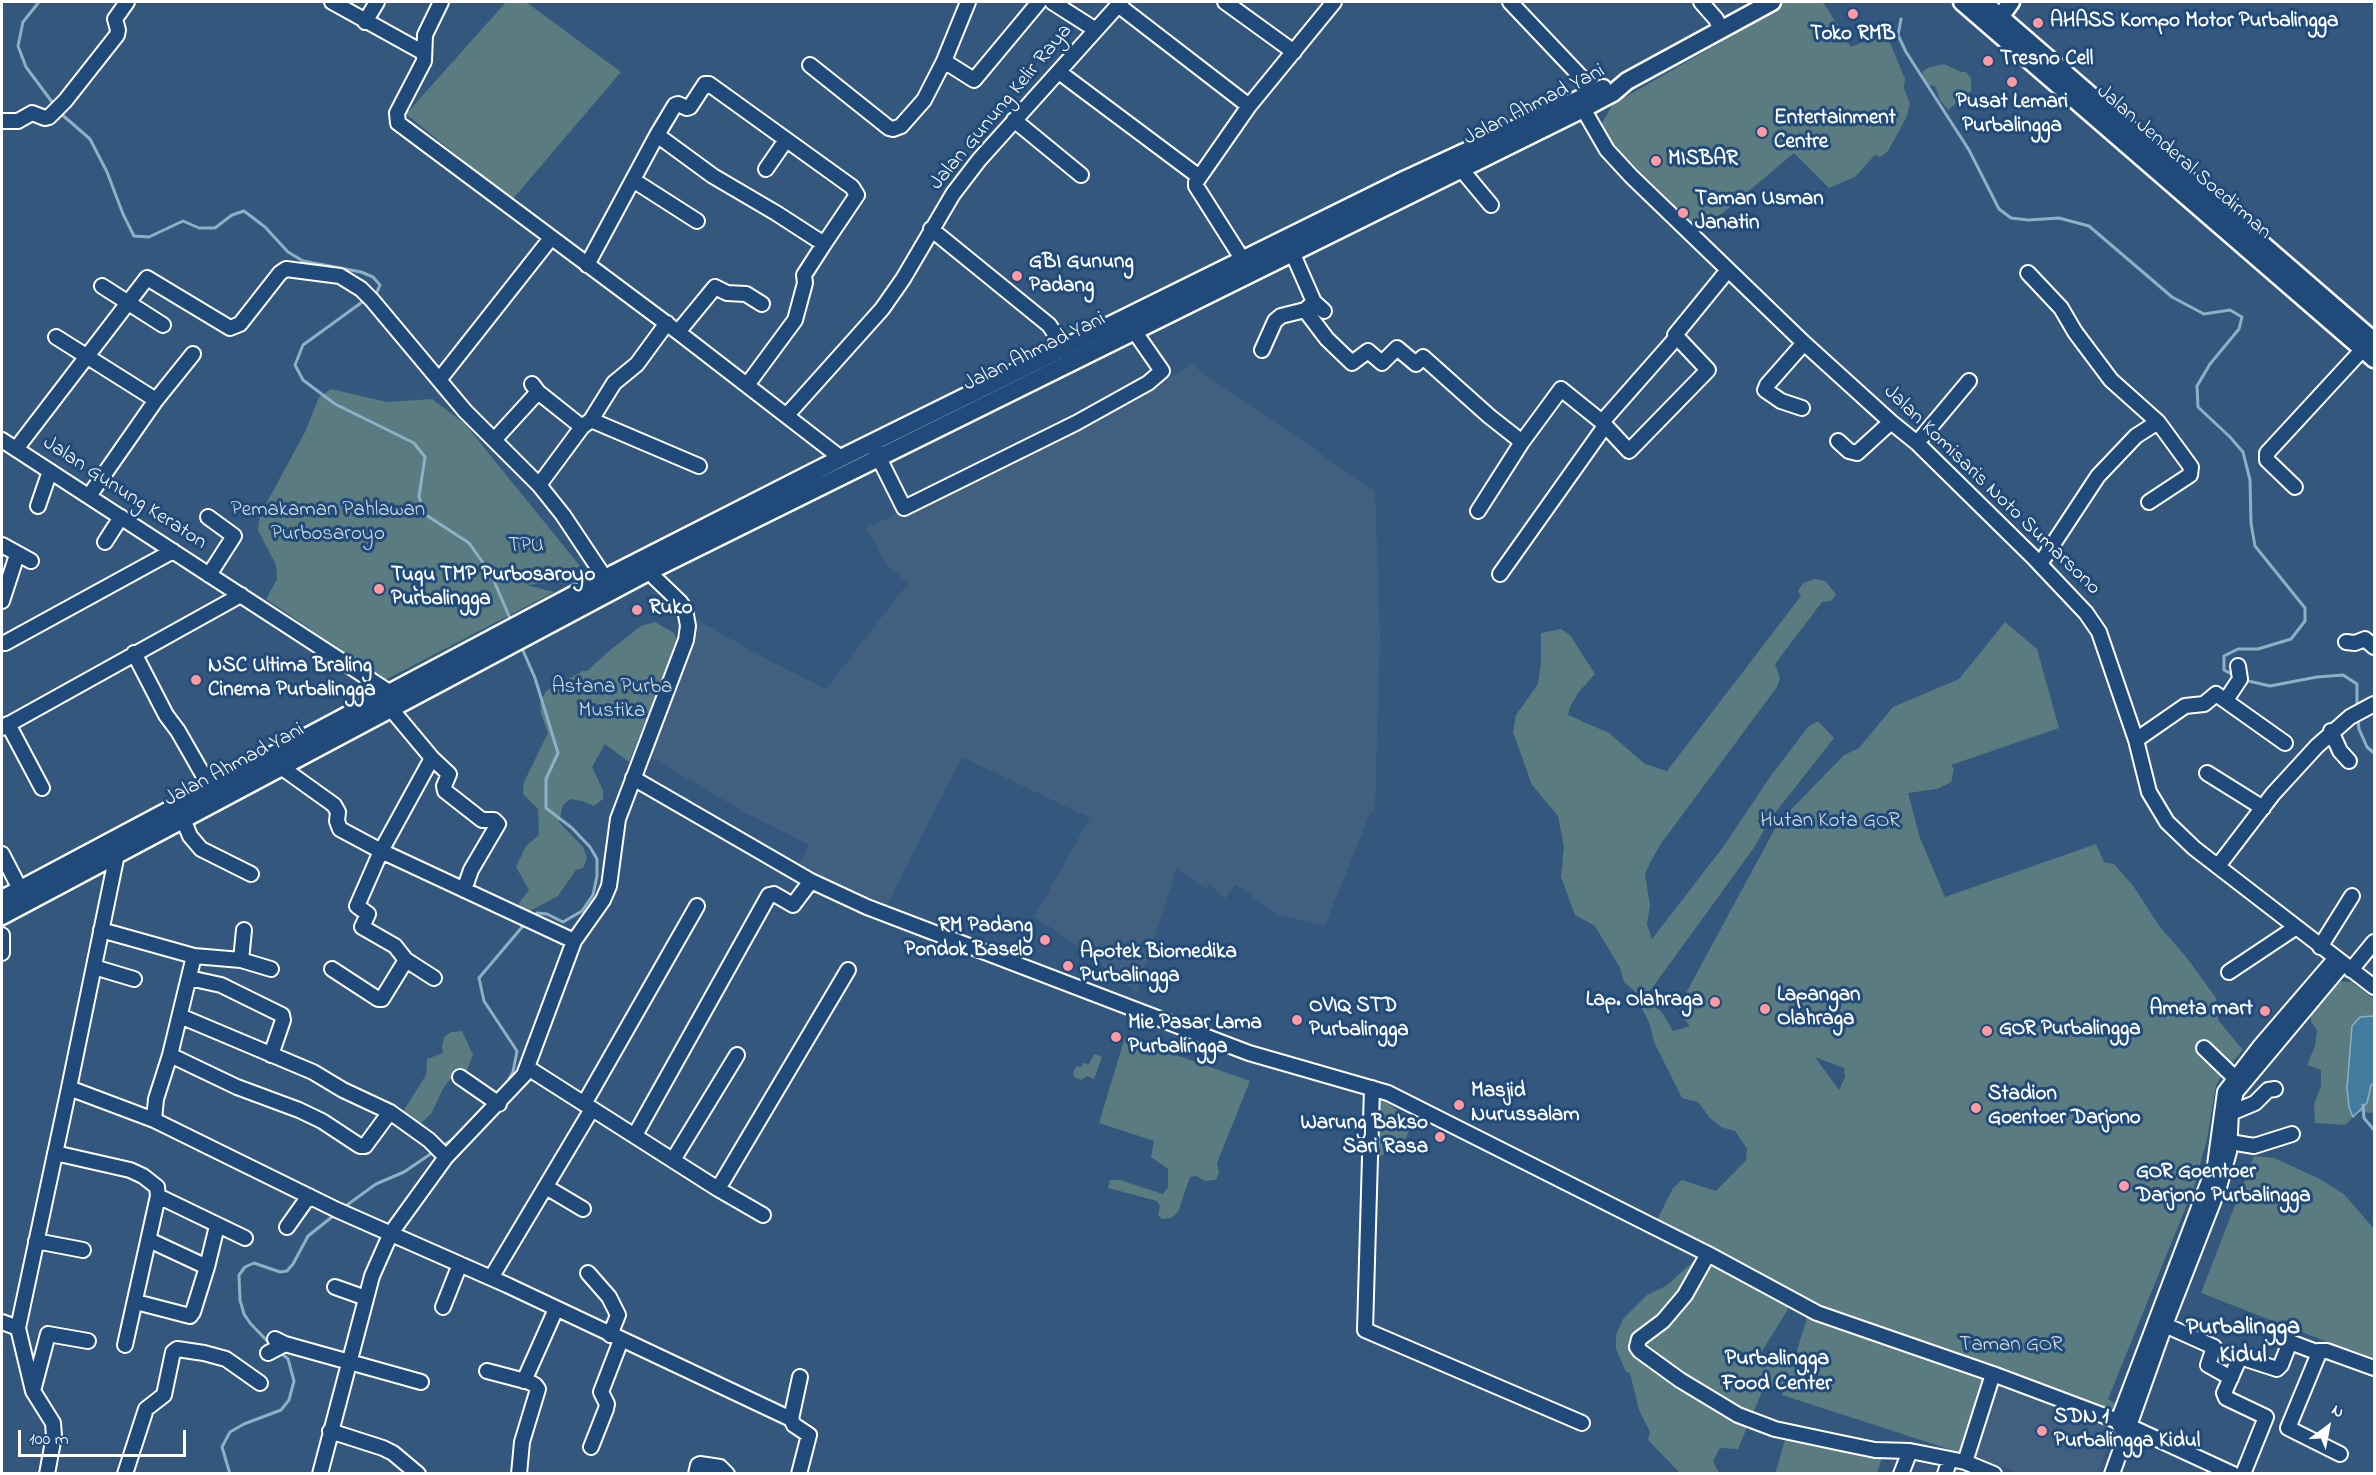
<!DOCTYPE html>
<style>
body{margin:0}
#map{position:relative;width:2376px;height:1475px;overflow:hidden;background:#33577d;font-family:"Indie Flower",sans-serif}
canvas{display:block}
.frame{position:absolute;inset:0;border:3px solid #fff;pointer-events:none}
.north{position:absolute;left:2298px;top:1397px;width:60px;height:60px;-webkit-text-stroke:4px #1f4a7a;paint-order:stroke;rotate:32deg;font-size:16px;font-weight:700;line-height:24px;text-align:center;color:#fff}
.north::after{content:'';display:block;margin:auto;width:21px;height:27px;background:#fff;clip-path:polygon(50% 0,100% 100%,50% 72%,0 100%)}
.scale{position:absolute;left:18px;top:1430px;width:168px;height:27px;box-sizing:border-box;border:3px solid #fff;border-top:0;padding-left:8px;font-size:18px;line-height:21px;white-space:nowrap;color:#fff;-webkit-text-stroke:4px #1f4a7a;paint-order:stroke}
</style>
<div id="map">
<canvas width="2376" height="1475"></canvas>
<div class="frame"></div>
<div class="north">N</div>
<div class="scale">100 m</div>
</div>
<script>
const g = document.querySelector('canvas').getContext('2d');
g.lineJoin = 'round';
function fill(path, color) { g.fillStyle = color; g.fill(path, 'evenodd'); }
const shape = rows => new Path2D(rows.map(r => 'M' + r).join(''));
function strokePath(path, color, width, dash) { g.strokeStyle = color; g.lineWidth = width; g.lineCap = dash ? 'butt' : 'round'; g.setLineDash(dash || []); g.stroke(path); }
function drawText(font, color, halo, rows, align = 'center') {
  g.font = font + ' "Indie Flower",sans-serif'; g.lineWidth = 6; g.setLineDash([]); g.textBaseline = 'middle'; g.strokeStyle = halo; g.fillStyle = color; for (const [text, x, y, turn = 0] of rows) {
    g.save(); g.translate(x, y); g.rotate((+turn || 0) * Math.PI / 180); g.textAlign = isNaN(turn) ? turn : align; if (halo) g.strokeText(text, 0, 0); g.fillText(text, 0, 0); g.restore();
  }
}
const built = shape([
 [1192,365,1375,491,1380,635,1375,812,1370,814,1325,926,1277,914,1235,884,1225,899,1210,885,1206,890,1177,867,1137,993,1058,932,1034,917,1090,818,962,757,887,904,827,881,798,865,809,845,746,813,649,756,695,619,770,661,826,689,908,583,886,564,866,528,940,494],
 [1997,1380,2104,1419,2109,1442,2099,1473,2017,1473,1968,1454]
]);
const green = shape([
 [506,2,526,2,621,72,512,200,406,114],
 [1779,2,1823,2,1851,47,1886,33,1905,79,1904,88,1910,104,1906,118,1888,151,1880,157,1875,155,1855,177,1829,188,1794,153,1701,231,1604,136,1601,125,1613,104,1758,21,1762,12],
 [1944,64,1961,72,1966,72,1971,78,1971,91,1948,110,1940,100,1935,86,1926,85,1922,78,1923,71,1930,67],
 [331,389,387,402,432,399,465,424,580,566,548,583,527,585,554,592,385,680,266,599,277,579,276,565,258,530,260,515,305,432,319,397],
 [1814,579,1825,581,1836,594,1831,601,1822,602,1775,664,1780,678,1777,687,1660,845,1650,863,1645,874,1650,905,1647,924,1652,939,1723,847,1770,777,1808,727,1818,721,1834,738,1771,818,1753,849,1650,991,1652,1002,1663,1014,1673,1031,1690,1026,1680,1015,1679,1006,1778,823,1844,755,1859,748,1893,707,1959,679,2005,622,2037,649,2059,728,1951,765,1954,769,1951,782,1937,789,1908,793,1920,838,1945,897,2096,844,2104,862,2114,864,2134,887,2160,927,2187,958,2216,998,2218,1020,2243,1050,2227,1068,2216,1085,2207,1139,2194,1187,2108,1399,2121,1407,2120,1417,1832,1316,1760,1278,1757,1270,1657,1220,1673,1188,1682,1180,1716,1191,1746,1160,1747,1149,1735,1131,1721,1127,1710,1118,1698,1102,1682,1098,1654,1042,1649,1022,1641,1007,1642,998,1624,982,1620,968,1595,926,1575,915,1561,877,1564,847,1558,816,1532,785,1513,732,1516,715,1538,684,1541,663,1541,633,1561,629,1570,635,1595,674,1578,693,1570,707,1568,715,1609,733,1645,764,1667,771,1791,609,1801,596,1798,591,1803,583],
 [1815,1057,1844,1068,1845,1077,1839,1090],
 [655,622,674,633,677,640,629,762,605,744,592,767,603,790,603,799,594,806,582,801,570,799,563,805,559,822,583,847,587,858,583,868,576,870,558,896,526,913,521,911,519,903,529,890,516,867,526,846,539,835,538,809,523,794,524,782,548,733,541,714,540,703,546,691,583,671,587,671,609,651,641,626],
 [2336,981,2352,982,2374,999,2374,1113,2358,1112,2345,1125,2315,1123,2314,1104,2321,1086,2321,1070,2307,1065,2315,1046,2317,1030,2311,1021,2311,1010],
 [462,1031,473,1055,466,1072,453,1076,444,1087,431,1114,421,1123,407,1119,404,1110,426,1075,427,1059,443,1053,442,1047,444,1037,451,1032],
 [1125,1037,1250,1081,1217,1163,1219,1172,1216,1180,1205,1181,1196,1176,1190,1177,1178,1212,1171,1218,1162,1219,1158,1215,1160,1206,1157,1201,1108,1188,1110,1180,1120,1180,1163,1194,1168,1187,1168,1169,1151,1157,1154,1141,1099,1123],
 [1094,1054,1102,1057,1094,1079,1087,1076,1081,1080,1074,1077,1073,1072,1077,1066,1081,1067,1083,1063,1089,1064],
 [1379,1097,1403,1114,1411,1126,1406,1138,1395,1148,1374,1160,1365,1113],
 [2254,1156,2274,1158,2318,1178,2344,1194,2374,1229,2374,1360,2201,1293],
 [1694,1261,1698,1261,1706,1270,1706,1263,1789,1304,1787,1311,1762,1351,1762,1354,1770,1357,1783,1356,1793,1363,1807,1318,1986,1376,1961,1453,1782,1395,1785,1387,1774,1386,1764,1387,1738,1449,1720,1448,1713,1461,1719,1473,1680,1473,1648,1440,1650,1432,1639,1410,1630,1373,1626,1372,1616,1349,1616,1335,1623,1319,1647,1295,1666,1286],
 [1785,1440,1882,1458,1877,1473,1775,1474]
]);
const water = shape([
 [2373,1016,2374,1017,2374,1083,2371,1085,2367,1103,2353,1117,2349,1107,2347,1088,2352,1026,2360,1017,2373,1016]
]);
const stream = shape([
 [39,2,23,22,18,46,26,67,55,106],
 [1901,19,1898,35,1906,52,1969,150,1999,209,2011,218,2028,220,2059,218,2089,226,2172,297,2204,314,2230,310,2242,317,2239,329,2210,364,2197,386,2198,407,2230,437,2243,452,2250,480,2251,523,2255,546,2305,608,2305,621,2291,639,2258,649,2238,649,2224,656,2224,670,2235,676],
 [59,112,90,139,107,172,123,214,134,236,149,237,183,221,199,228,215,228,232,215,244,211,265,227,288,252,303,261,361,272,373,277,380,285,377,292,373,295],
 [365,300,303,345,295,365,303,380,335,404,414,443,425,457,419,496,423,513,469,543,491,574,512,623],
 [521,646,535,678,558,753,546,779,546,808,572,828,590,847,597,859,597,876,593,895,582,911,563,922,547,914,537,913],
 [2244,680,2270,686,2317,677,2343,675,2357,684,2357,710],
 [2358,719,2359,729,2367,747,2374,753],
 [505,1086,513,1072,517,1051,484,1001,479,978,523,926],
 [2363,1105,2364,1118,2374,1130],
 [441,1147,458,1136],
 [347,1205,376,1184,404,1172,435,1151],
 [272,1346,250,1323,244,1314,240,1300,239,1275,245,1267,254,1263,280,1272,287,1271,293,1264,308,1236,332,1217],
 [230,1474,222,1447,230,1432,244,1424,281,1410,289,1400,294,1381,288,1359,280,1352]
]);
const minor = shape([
 [332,2,424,53],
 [441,2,425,35,424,61,397,113,398,123,678,332,841,458],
 [968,2,944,61,974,80,1039,2],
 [1052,2,1096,30],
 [1225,2,1294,52],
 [1510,2,1601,98],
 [1701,2,1716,19,1721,30],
 [1118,5,1249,106],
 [365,22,377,2],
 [810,65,889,128,893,129,901,126,924,100,944,61],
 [1059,72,1198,176],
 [1578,100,1607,150,1631,176,1804,343,1891,422,1917,443,2033,557,2086,613,2099,632,2136,740,2149,792,2167,822,2194,848,2374,987],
 [1014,120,1081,175],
 [2,121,18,121,32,113,45,118,49,117,65,101,117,35,118,30,115,19,127,2],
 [766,169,786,140],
 [1461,169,1491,205],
 [633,180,697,221],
 [931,229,1049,325,1070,356],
 [1292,252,1314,302,1324,311],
 [587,265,657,135,675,105,678,104,687,108,690,107,705,84,709,84,852,187,857,195,824,244,776,213,713,176,657,135],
 [1248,268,1196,186,1196,182,1249,106,1334,2],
 [2028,273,2061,308,2075,332,2111,380,2158,422,2191,467,2190,475,2149,502],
 [102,286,163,325],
 [1314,302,1305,310,1327,339,1352,363,1368,351,1382,363,1397,348,1416,364,1423,357,1489,416,1522,442,1561,389,1602,422,1629,451,1708,370,1675,335,1728,270],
 [667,323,637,364,614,383,591,420,699,466],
 [678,332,715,287,727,293,746,294,762,304],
 [56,337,156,400],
 [1262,350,1275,321,1281,316,1305,310],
 [439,380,551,238],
 [532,384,538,392,582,427,591,420],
 [747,385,795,320,805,283,804,275,824,244],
 [1802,408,1781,401,1765,390,1767,385,1804,343],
 [787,415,882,309,903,279,953,194,979,160,1121,2],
 [1602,422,1676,338],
 [495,439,538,392],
 [2,440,397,697],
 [1838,441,1849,451,1857,453,1891,422],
 [1917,443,1969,381],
 [874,448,904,508,1076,423,1148,383,1162,371,1130,325],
 [16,449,147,278,230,328,240,324,280,273,286,269,340,276,361,289,372,300,465,411,539,485,563,515,605,578],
 [539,485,582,427],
 [2295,487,2267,460,2267,453,2363,349],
 [89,496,156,400,193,354],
 [38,506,50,471],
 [1478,511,1522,442],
 [208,517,234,536,209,575],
 [105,542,121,517],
 [2,545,31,561],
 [2040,564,2098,476,2136,436,2158,422],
 [1500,574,1605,426],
 [2,601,17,555],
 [2346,642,2355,643,2365,639,2374,647],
 [5,643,173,551],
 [134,653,166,715,178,731,210,787],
 [2226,700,2240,679,2238,666],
 [391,709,432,758],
 [8,724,42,788],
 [2,728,241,595],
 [2331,731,2340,751,2349,761],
 [2136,740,2185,706,2204,704,2216,694,2285,743],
 [281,767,334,805,338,812,337,821,340,829,381,851,574,941],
 [2207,773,2263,808],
 [633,778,811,881,867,907,1249,1053,1388,1093,1708,1254,1817,1313,1993,1374,2118,1421,2233,1474],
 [183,819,190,836,201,849,251,874],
 [116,848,117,854,69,1088,154,1120,337,1210,507,1285,791,1419,794,1425,809,1435,799,1474],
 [2,854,20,889],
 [2218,866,2273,794,2317,746,2350,717,2374,704],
 [101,930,194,956,241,960,271,969],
 [2,935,2,953],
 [2320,947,2352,896],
 [194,956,170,1055,237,1087,299,1110,322,1121,360,1146,365,1146,390,1112],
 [241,960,244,930],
 [406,960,434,978],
 [94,967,134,979],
 [332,969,378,999,382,999,406,960,395,946,362,927,368,914,357,906,381,851,432,758,449,774,444,786,445,791,482,820,494,820,498,824,471,870,464,890],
 [2351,970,2374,942],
 [2229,972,2295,928],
 [189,978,221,985,282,1015,283,1020,271,1055],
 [180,1016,313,1072,343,1090,390,1112,429,1140,446,1157],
 [2204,1048,2234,1077],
 [528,1068,718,1189,763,1215],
 [460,1077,499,1104],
 [1372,1088,1365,1330,1582,1423],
 [584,1104,697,906],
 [2231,1113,2255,1103,2268,1090,2275,1089],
 [154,1120,156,1099,170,1055],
 [635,1135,769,895,774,894,793,905,811,881],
 [2230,1142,2254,1146,2292,1134],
 [55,1153,130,1170,143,1176,157,1187,158,1196,125,1345],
 [673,1160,737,1055],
 [546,1187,583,1209],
 [718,1189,848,970],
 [158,1196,245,1238],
 [287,1227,309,1196],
 [36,1241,83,1250],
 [1708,1254,1685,1295,1663,1321,1639,1339,1637,1347,1640,1351,1680,1380,1738,1415,1775,1429,1841,1443,1875,1450,1910,1451],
 [207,1267,217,1226],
 [588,1273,609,1297,618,1315,610,1335],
 [491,1278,592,1109],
 [335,1287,366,1298],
 [136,1302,190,1316,193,1312,207,1267,149,1240],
 [443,1307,460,1264],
 [2,1322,18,1328],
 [2165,1325,2214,1347,2208,1365,2231,1378],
 [275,1339,285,1344,421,1382],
 [2318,1351,2327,1351,2374,1368],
 [268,1353,285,1344],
 [487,1371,529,1382,535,1385,538,1389,522,1442,519,1474],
 [1993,1374,1965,1462,1994,1474],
 [524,1381,556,1309],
 [33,1391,48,1334,88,1341],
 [791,1419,800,1377],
 [2121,1429,2118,1421,2215,1165,2225,1092,2261,1045,2335,959],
 [330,1431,383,1448,393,1453,418,1474],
 [591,1447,606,1409,607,1404,601,1392,621,1340],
 [47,1474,54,1436,53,1423,33,1391,18,1328,69,1088],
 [125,1474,146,1409,164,1395,173,1352,177,1349,204,1353,226,1359,260,1383],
 [320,1474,372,1276,391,1233,446,1157,524,1075,574,941,603,900,609,886,618,819,686,640,688,626,685,609,680,602,655,578,645,564],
 [696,1474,698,1465,700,1464,720,1467,727,1474],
 [1901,1474,1910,1451,1965,1462],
 [1945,1474,1950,1459],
 [2112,1474,2165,1325,2219,1187,2229,1152,2231,1113,2236,1092,2343,964],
 [2243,1474,2266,1417,2226,1398,2224,1393,2240,1357,2277,1369,2281,1365,2290,1342,2319,1353,2288,1428,2340,1454]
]);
const major = shape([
 [1962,2,2374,359],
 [1983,2,2374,341],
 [1994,26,2011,2],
 [2,899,605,578,841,458,1406,179,1603,88],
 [2,916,650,571,1583,109,1613,93,1627,81,1772,2]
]);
const markers = [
 [1853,14,6,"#ff9aa2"],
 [2038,23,6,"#ff9aa2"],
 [1988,61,6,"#ff9aa2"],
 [2012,82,6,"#ff9aa2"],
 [1762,132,6,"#ff9aa2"],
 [1656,161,6,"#ff9aa2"],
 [1683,213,6,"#ff9aa2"],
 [1017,276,6,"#ff9aa2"],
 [379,589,6,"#ff9aa2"],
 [637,610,6,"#ff9aa2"],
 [196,680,6,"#ff9aa2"],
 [1045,940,6,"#ff9aa2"],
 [1068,966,6,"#ff9aa2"],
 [1715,1002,6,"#ff9aa2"],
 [1765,1009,6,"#ff9aa2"],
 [2265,1011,6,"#ff9aa2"],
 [1297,1020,6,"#ff9aa2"],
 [1987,1031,6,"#ff9aa2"],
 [1116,1037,6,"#ff9aa2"],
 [1459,1105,6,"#ff9aa2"],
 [1976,1108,6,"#ff9aa2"],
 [1440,1137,6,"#ff9aa2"],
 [2124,1186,6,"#ff9aa2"],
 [2042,1431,6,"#ff9aa2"]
];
const poiNames = [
 ["AHASS Kompo Motor Purbalingga",2050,23],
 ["Toko RMB",1853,36,"center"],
 ["Tresno Cell",2000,61],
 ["Pusat Lemari",2012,104,"center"],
 ["Purbalingga",2012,128,"center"],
 ["Entertainment",1774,120],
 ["Centre",1774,144],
 ["MISBAR",1668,161],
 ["Taman Usman",1695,201],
 ["Janatin",1695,225],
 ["GBI Gunung",1029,264],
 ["Padang",1029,288],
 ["Tugu TMP Purbosaroyo",391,577],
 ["Purbalingga",391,601],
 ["Ruko",649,610],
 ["NSC Ultima Braling",208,668],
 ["Cinema Purbalingga",208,692],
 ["RM Padang",1033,928,"right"],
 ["Pondok Baselo",1033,952,"right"],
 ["Apotek Biomedika",1080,954],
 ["Purbalingga",1080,978],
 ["Lapangan",1777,997],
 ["Olahraga",1777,1021],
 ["Lap. Olahraga",1703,1002,"right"],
 ["OVIQ STD",1309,1008],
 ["Purbalingga",1309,1032],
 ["Ameta mart",2253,1011,"right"],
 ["Mie Pasar Lama",1128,1025],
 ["Purbalingga",1128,1049],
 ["GOR Purbalingga",1999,1031],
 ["Masjid",1471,1093],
 ["Nurussalam",1471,1117],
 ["Stadion",1988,1096],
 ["Goentoer Darjono",1988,1120],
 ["Warung Bakso",1428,1125,"right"],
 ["Sari Rasa",1428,1149,"right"],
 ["GOR Goentoer",2136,1174],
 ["Darjono Purbalingga",2136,1198],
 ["SDN 1",2054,1419],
 ["Purbalingga Kidul",2054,1443]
];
const streetNames = [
 ["Jalan Ahmad Yani",1535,106,-27],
 ["Jalan Gunung Kelir Raya",1002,108,-50],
 ["Jalan Jenderal Soedirman",2183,163,41],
 ["Jalan Ahmad Yani",1035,353,-26],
 ["Jalan Komisaris Noto Sumarsono",1991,491,44],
 ["Jalan Gunung Keraton",124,494,33],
 ["Jalan Ahmad Yani",235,766,-28]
];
const parkNames = [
 ["Pemakaman Pahlawan",328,512],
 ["Purbosaroyo",328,536],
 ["TPU",526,548],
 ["Astana Purba",612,689],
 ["Mustika",612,713],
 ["Hutan Kota GOR",1830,823],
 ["Taman GOR",2011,1347]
];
const neighbourhoodNames = [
 ["Purbalingga",1777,1360],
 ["Food Center",1777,1385]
];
const quarterNames = [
 ["Purbalingga",2243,1329],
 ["Kidul",2243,1357]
];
fill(built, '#41607f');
fill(green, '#5a7b80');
fill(water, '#437b9f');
strokePath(water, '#8eb0c5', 1.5);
strokePath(stream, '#8eb0c5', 3);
strokePath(minor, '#fff', 18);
strokePath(major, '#fff', 21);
strokePath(minor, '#1f4a7a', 14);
strokePath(major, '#1f4a7a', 16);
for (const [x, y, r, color] of markers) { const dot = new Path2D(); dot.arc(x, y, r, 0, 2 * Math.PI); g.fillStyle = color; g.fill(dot); strokePath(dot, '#1f4a7a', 2); }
drawText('bold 21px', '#fff', '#1f4a7a', poiNames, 'left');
drawText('21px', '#fff', '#1f4a7a', streetNames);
drawText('21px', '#d6dedf', '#1f4a7a', parkNames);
drawText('bold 22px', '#fff', '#1f4a7a', neighbourhoodNames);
drawText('bold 24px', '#fff', '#1f4a7a', quarterNames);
</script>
